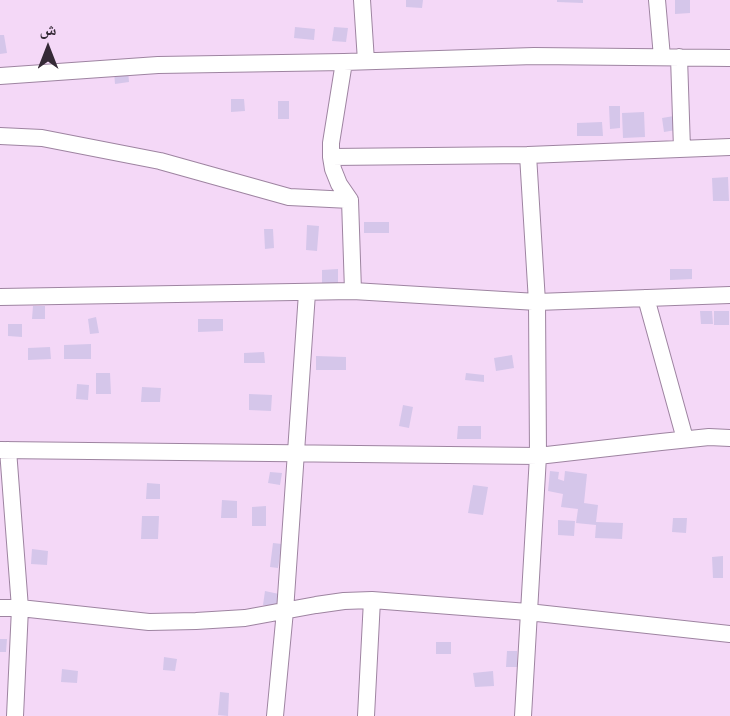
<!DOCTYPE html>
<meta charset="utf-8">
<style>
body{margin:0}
#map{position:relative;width:730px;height:716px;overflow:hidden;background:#f4d8f7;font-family:"Public Sans","Noto Naskh Arabic",sans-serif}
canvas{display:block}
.north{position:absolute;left:18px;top:18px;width:60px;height:60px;-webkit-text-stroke:4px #f4d8f7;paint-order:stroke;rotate:0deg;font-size:16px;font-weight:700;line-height:24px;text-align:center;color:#352a36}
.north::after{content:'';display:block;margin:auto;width:21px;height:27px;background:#352a36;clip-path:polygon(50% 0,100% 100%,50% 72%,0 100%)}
</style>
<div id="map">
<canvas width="730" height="716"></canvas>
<div class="north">ش</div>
</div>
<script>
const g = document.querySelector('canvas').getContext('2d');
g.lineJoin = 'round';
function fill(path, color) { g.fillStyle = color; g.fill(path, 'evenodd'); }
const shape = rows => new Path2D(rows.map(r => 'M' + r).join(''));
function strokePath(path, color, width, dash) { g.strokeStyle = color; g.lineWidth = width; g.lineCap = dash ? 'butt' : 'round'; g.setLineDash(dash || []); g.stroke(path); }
const building = shape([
 [406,0,423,0,422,8,406,7],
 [557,0,583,0,583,3,557,2],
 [675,0,690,0,690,13,675,14],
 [295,27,315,29,314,40,294,38],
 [334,27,348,28,346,42,332,41],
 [0,35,4,35,7,53,0,54],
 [128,70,129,82,115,84,114,71],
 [231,99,244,99,245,111,231,112],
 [278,101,289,101,289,119,278,119],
 [609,106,620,106,620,128,610,129],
 [644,112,645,137,623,138,622,113],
 [674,116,676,130,664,132,662,118],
 [602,122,603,136,577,136,577,123],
 [728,177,729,201,713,201,712,178],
 [364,222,389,222,389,233,364,233],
 [307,225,319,226,317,251,306,250],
 [264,229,273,229,274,248,265,249],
 [338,269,338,283,322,284,322,270],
 [670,269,692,269,692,279,670,280],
 [33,306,45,306,45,319,32,319],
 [700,311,712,311,713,324,701,324],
 [714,311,729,311,729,325,714,325],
 [96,317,99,333,90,334,88,319],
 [198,319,223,319,223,331,198,332],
 [8,324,22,324,22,337,8,336],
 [91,344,91,359,64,359,64,345],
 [50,347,51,359,28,360,28,348],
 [264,352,265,363,244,363,244,353],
 [512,355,514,368,496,371,494,358],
 [316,356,346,357,346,370,316,370],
 [96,373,110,373,111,394,96,394],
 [466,373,484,375,484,382,465,380],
 [77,384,89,385,88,400,76,399],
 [142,387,161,388,160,402,141,402],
 [249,394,272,395,271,411,249,410],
 [403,405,413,407,409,428,399,426],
 [458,426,481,426,481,439,457,439],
 [550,471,559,472,558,479,564,481,565,471,587,474,584,503,598,505,596,522,623,523,622,539,595,538,596,525,576,523,578,509,561,507,563,494,548,491],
 [270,472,282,473,280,485,268,483],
 [147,483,160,484,160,499,146,499],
 [473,485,488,487,483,515,468,513],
 [222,500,237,501,237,518,221,518],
 [266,506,266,526,252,526,252,507],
 [142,516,159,516,158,539,141,539],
 [673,518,687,518,686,533,672,532],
 [558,520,575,521,574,536,558,535],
 [273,543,282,544,278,568,270,567],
 [32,549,48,551,47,565,31,564],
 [723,556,723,578,713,578,712,557],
 [265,591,279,594,278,607,263,605],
 [0,639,7,639,6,652,0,652],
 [436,642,451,642,451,654,436,654],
 [507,651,517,651,517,667,506,667],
 [164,657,177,659,175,671,163,670],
 [62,669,78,671,77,683,61,682],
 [493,671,494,686,475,687,473,673],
 [220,692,229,693,228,716,218,715]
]);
const street = shape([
 [362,0,366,61],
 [657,0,662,57],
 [679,57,682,149],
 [344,62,331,143,331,157,333,169,339,184,350,200,353,291],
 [0,76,158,65,344,62,534,56,730,58],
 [0,136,42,138,160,161,289,197,350,200],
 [331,157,528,155,730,147],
 [0,297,353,291,537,302,730,295],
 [646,298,685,439],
 [0,450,538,456,661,442,709,437,730,438],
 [8,450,20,608,15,716],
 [0,608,20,608,149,622,196,621,245,618,316,605,344,601,372,600,528,612,730,634],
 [275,716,285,611,307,293],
 [366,716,372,600],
 [523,716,538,456,537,302,528,155]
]);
fill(building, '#d5c6ea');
strokePath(street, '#9e84a1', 18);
strokePath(street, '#fff', 16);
</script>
